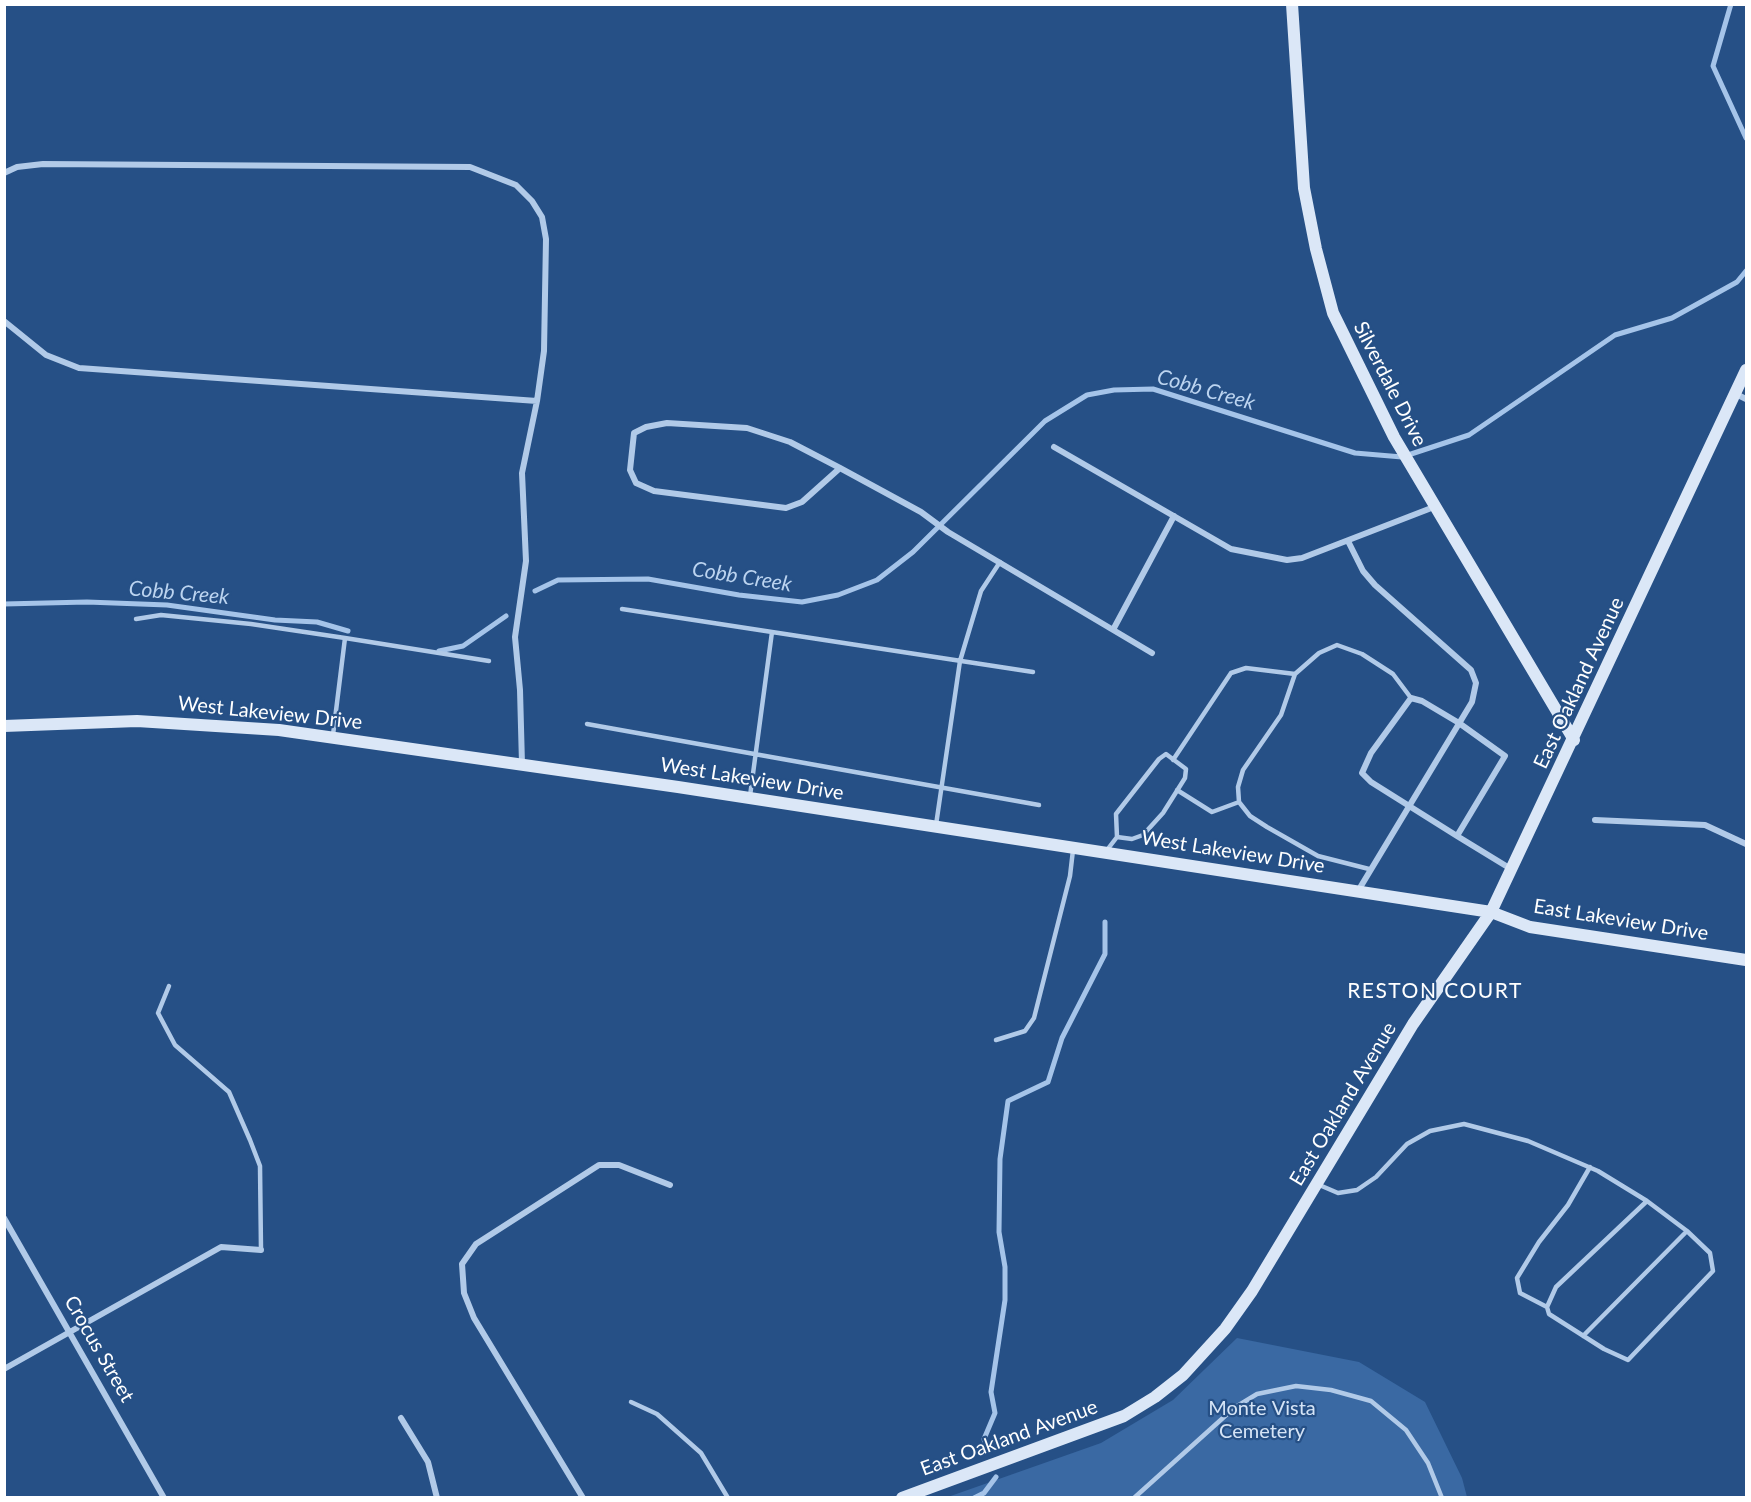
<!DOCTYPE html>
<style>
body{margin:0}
#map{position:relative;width:1751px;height:1502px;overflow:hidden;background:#265086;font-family:Lato,sans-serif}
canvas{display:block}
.frame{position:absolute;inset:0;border:6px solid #fff;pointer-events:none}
</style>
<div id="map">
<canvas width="1751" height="1502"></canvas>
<div class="frame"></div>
</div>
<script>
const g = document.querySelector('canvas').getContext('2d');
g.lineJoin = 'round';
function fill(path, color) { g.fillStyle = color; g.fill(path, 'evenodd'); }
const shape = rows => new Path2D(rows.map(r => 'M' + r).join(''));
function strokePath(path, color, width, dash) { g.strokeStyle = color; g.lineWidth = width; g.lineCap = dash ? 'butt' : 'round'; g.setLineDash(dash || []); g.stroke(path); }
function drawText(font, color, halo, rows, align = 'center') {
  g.font = font + ' Lato,sans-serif'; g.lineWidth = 4.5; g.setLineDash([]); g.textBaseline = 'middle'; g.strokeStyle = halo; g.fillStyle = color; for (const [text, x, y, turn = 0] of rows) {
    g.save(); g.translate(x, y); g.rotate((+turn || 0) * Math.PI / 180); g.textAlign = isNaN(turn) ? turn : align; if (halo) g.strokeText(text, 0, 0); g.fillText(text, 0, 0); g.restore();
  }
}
const green = shape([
 [1237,1338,1359,1362,1425,1402,1462,1478,1467,1497,945,1498,1101,1443,1173,1400]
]);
const stream = shape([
 [1731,4,1713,66,1746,138],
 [535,591,558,580,648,579,739,595,802,602,838,595,877,580,913,552,1045,421,1087,395,1114,390,1153,389,1355,453,1402,457,1469,435,1615,335,1672,318,1737,282,1746,271],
 [4,604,87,602,167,605,275,620,317,622,348,631],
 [439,651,463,646,506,616],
 [987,1449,984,1439,995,1413,991,1392,1005,1300,1005,1267,999,1232,1000,1159,1008,1101,1048,1082,1062,1038,1105,954,1105,922],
 [974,1498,984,1493,996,1477]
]);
const lane = shape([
 [622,609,1033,672],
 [136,619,161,615,251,624,345,638,333,735],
 [345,638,489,661],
 [587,724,1039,805],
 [1173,760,1231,673,1246,668,1295,674],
 [1177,790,1212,812,1239,802],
 [750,796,772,632],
 [936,825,960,661,981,591,1000,562],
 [1107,850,1117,837,1132,839,1143,835,1163,813,1185,778,1186,769,1166,754,1159,759,1116,814,1117,837],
 [1369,869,1318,856,1267,827,1250,816,1239,802,1238,787,1243,770,1281,715,1295,674,1319,653,1337,645,1362,654,1393,674,1411,698],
 [169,986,158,1013,175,1045,229,1092,250,1140,260,1166,261,1250],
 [996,1040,1025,1031,1034,1018,1070,876,1073,850],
 [1317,1184,1338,1193,1357,1190,1376,1177,1407,1144,1430,1131,1464,1124,1528,1141,1598,1171,1647,1201,1687,1231,1710,1253,1713,1271,1628,1360,1604,1349,1549,1314,1547,1307,1556,1287,1647,1201],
 [1547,1307,1520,1293,1517,1278,1539,1242,1568,1205,1590,1167],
 [1583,1336,1687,1231],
 [631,1402,657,1414,701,1453,728,1498],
 [1134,1498,1234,1408,1257,1394,1296,1386,1331,1390,1371,1401,1406,1430,1428,1463,1442,1498]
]);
const street = shape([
 [4,173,17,167,43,164,470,167,516,185,532,201,542,217,546,239,544,351,537,401,522,473,526,561,515,637,520,690,522,764],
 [4,321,46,355,79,368,537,401],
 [1736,394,1746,399],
 [1054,447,1231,549,1287,560,1302,558,1434,507],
 [840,468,802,502,786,508,654,491,636,483,630,470,634,433,646,427,667,423,747,428,790,442,840,468,921,512,948,532,1152,653],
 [1348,541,1363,571,1375,585,1471,670,1476,683,1472,702,1358,891],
 [1114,628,1174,516],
 [1595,820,1705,825,1746,844],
 [1457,836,1505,756,1459,723,1422,701,1411,698,1371,753,1362,773,1371,782,1457,836,1511,869],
 [4,1218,164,1498],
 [4,1369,221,1247,261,1250],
 [401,1418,428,1462,437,1498],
 [583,1498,474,1318,464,1293,462,1264,476,1244,599,1165,619,1165,670,1185]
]);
const secondary = shape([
 [1292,4,1304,188,1316,249,1333,313,1394,437,1574,740],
 [4,726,137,721,279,730,678,787,1491,912,1530,927,1746,960],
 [902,1498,1124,1416,1155,1397,1183,1375,1225,1329,1252,1291,1413,1024,1491,912,1746,370]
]);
const streetNames = [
 ["Silverdale Drive",1390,384,63],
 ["East Oakland Avenue",1579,683,-65],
 ["West Lakeview Drive",270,713,6],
 ["West Lakeview Drive",752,779,9],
 ["West Lakeview Drive",1233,852,9],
 ["East Lakeview Drive",1621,920,9],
 ["East Oakland Avenue",1343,1104,-59],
 ["Crocus Street",99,1349,60],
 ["East Oakland Avenue",1009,1438,-20]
];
const parkNames = [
 ["Monte Vista",1262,1409],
 ["Cemetery",1262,1432]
];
const waterNames = [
 ["Cobb Creek",1206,390,16],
 ["Cobb Creek",742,577,9],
 ["Cobb Creek",179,593,5]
];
const neighbourhoodNames = [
 ["RESTON COURT",1435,991]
];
fill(green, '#3a69a3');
strokePath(stream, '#a5c4e9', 5);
strokePath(lane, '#b1cae8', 4.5);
strokePath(street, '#b1cae8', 6);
strokePath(secondary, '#dbe7f7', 12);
drawText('20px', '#fff', '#265086', streetNames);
drawText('20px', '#d5e4f6', '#265086', parkNames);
drawText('italic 21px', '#bcd4f0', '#265086', waterNames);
g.letterSpacing = '1.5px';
drawText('21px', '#fff', '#265086', neighbourhoodNames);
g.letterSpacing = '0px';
</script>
